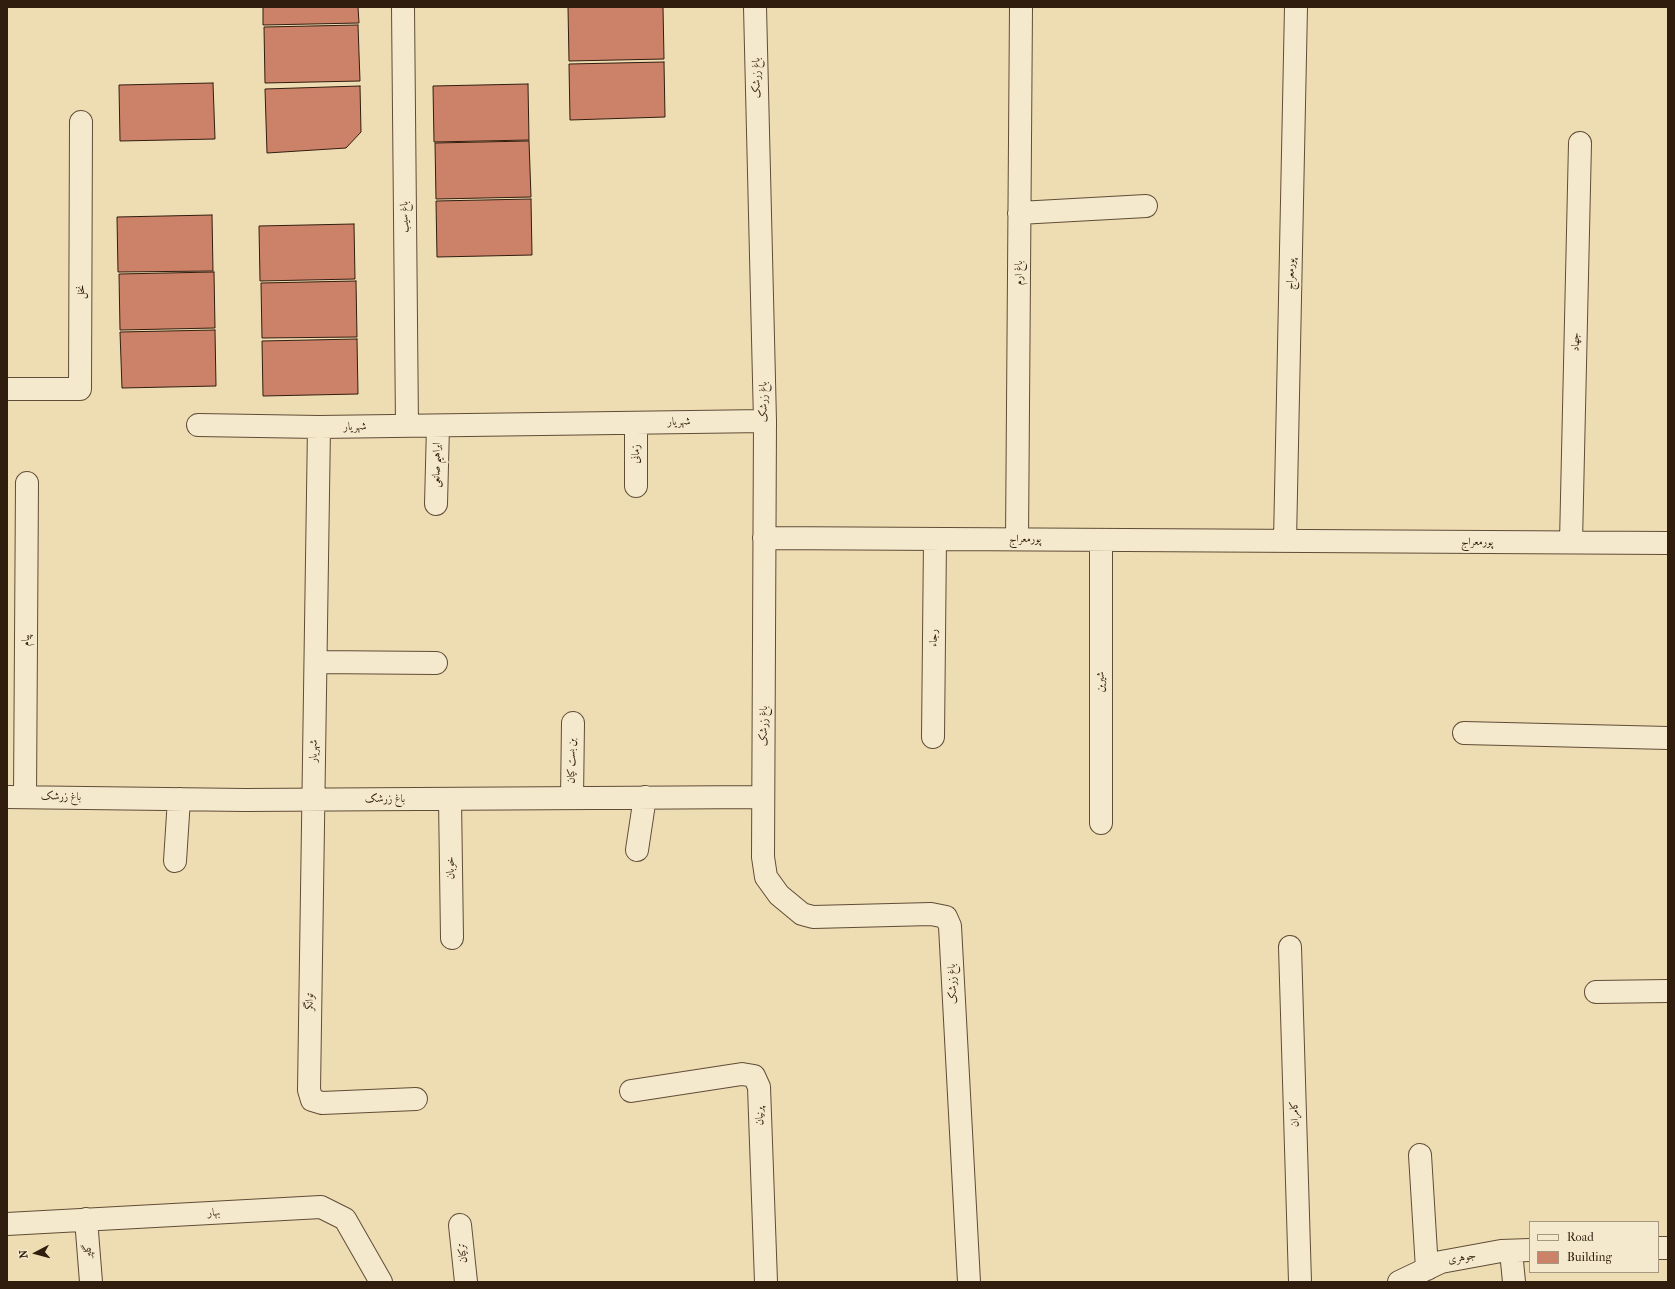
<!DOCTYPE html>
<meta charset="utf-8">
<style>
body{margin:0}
#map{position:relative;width:1675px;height:1289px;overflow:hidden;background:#eedcb2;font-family:"IM FELL French Canon",serif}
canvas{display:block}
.frame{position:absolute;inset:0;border:8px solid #311d0e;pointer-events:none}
.legend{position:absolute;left:1529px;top:1221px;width:130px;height:52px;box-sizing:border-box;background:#f4e8cd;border:1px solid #a69781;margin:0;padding:5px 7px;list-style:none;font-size:12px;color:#311d0e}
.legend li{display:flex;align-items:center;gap:8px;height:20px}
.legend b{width:20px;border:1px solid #a69781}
.north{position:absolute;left:16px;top:1233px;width:40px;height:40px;-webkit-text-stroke:3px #f4e8cd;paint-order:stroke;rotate:264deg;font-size:11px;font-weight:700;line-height:16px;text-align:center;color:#311d0e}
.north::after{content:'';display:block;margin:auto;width:14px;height:18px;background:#311d0e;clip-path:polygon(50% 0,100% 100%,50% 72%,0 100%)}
</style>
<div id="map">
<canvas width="1675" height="1289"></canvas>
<div class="frame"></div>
<ul class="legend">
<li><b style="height:5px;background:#f4e8cd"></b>Road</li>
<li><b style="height:11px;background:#cc8269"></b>Building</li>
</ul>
<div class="north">N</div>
</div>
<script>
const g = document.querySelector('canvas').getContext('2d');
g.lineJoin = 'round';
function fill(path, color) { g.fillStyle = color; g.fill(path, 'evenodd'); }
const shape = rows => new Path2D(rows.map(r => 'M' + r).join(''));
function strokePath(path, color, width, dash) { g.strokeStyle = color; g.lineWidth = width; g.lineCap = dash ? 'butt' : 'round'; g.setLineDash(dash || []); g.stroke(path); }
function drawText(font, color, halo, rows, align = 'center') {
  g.font = font + ' "IM FELL French Canon",Amiri,serif'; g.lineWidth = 4; g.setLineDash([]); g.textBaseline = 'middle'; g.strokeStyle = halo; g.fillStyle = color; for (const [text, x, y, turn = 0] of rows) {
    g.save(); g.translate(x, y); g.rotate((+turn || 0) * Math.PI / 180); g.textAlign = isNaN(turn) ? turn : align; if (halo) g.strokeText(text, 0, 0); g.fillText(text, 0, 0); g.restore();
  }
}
const building = shape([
 [263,7,358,7,359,23,263,25,263,7],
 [568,7,663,7,664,59,569,61,568,7],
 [358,25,360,81,265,83,264,27,358,25],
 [664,62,665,117,570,120,569,64,664,62],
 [213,83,215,139,120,141,119,85,213,83],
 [528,84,529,140,434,142,433,86,528,84],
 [360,86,361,132,346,148,267,153,265,89,360,86],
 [529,141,531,197,436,199,435,143,529,141],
 [531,199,532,255,437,257,436,201,531,199],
 [212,215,213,271,118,272,117,217,212,215],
 [354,224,355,279,260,281,259,226,354,224],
 [214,272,215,328,120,330,119,274,214,272],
 [356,281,357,337,262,338,261,283,356,281],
 [215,330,216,386,122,388,120,332,215,330],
 [357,339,358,394,263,396,262,341,357,339]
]);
const minor = shape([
 [403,7,407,426],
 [755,7,765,421,763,857,766,877,779,895,802,914,813,917,931,914,946,917,950,926,969,1282],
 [1019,213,1146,206],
 [7,389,80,389,81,122],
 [636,423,636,486],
 [198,425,319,427],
 [436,504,438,426],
 [764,538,1668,543],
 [1017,539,1021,7],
 [1101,540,1101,823],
 [1285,541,1296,7],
 [1571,542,1580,143],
 [316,662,436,663],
 [1464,733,1668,738],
 [933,737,935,539],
 [7,797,245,800,763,797],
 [25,797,27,483],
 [572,798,573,723],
 [450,799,452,938],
 [637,850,645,797],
 [175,861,179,799],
 [1290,947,1300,1282],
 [1596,992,1668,991],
 [631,1091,742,1074,754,1076,759,1087,766,1282],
 [416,1099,322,1103,312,1100,309,1090,319,427,765,421],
 [1420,1155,1427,1269],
 [86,1219,91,1282],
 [7,1224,321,1207,345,1219,381,1282],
 [460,1225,466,1282],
 [1658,1248,1668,1248],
 [1511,1251,1514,1282],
 [1399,1282,1441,1262,1501,1251,1530,1250]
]);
const streetNames = [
 ["باغ زرشک",757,78,-91],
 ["باغ سیب",405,217,-91],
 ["باغ ارم",1019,273,-90],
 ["پورمعراج",1291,274,-89],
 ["نخل",81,292,-90],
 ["جهاد",1576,342,-89],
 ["باغ زرشک",764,402,-91],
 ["شهریار",679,422,-1],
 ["شهریار",355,427,-1],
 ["زمانی",636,454,-90],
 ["ابراهیم صانعی",437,465,-89],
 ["پورمعراج",1025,539],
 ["پورمعراج",1477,542],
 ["رجاء",934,638,-89],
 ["پیام",26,640,-90],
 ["شیرین",1101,682,-90],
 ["باغ زرشک",764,726,-90],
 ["شهریار",314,751,-89],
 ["بن بست کیان",572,761,-89],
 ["باغ زرشک",61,797,1],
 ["باغ زرشک",385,799],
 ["خوبان",451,868,-91],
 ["باغ زرشک",953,984,-93],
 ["توانگر",310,1002,-89],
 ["کامران",1295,1114,-92],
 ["پرنیان",760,1116,-92],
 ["بهار",214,1213,-3],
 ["گلپر",88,1251,-94],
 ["ترکیان",463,1253,-96],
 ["جوهری",1462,1258,-10]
];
fill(building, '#cc8269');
strokePath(building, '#311d0e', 1);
strokePath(minor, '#604d37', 24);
strokePath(minor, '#f4e8cd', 22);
drawText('11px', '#311d0e', '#f4e8cd', streetNames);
</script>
